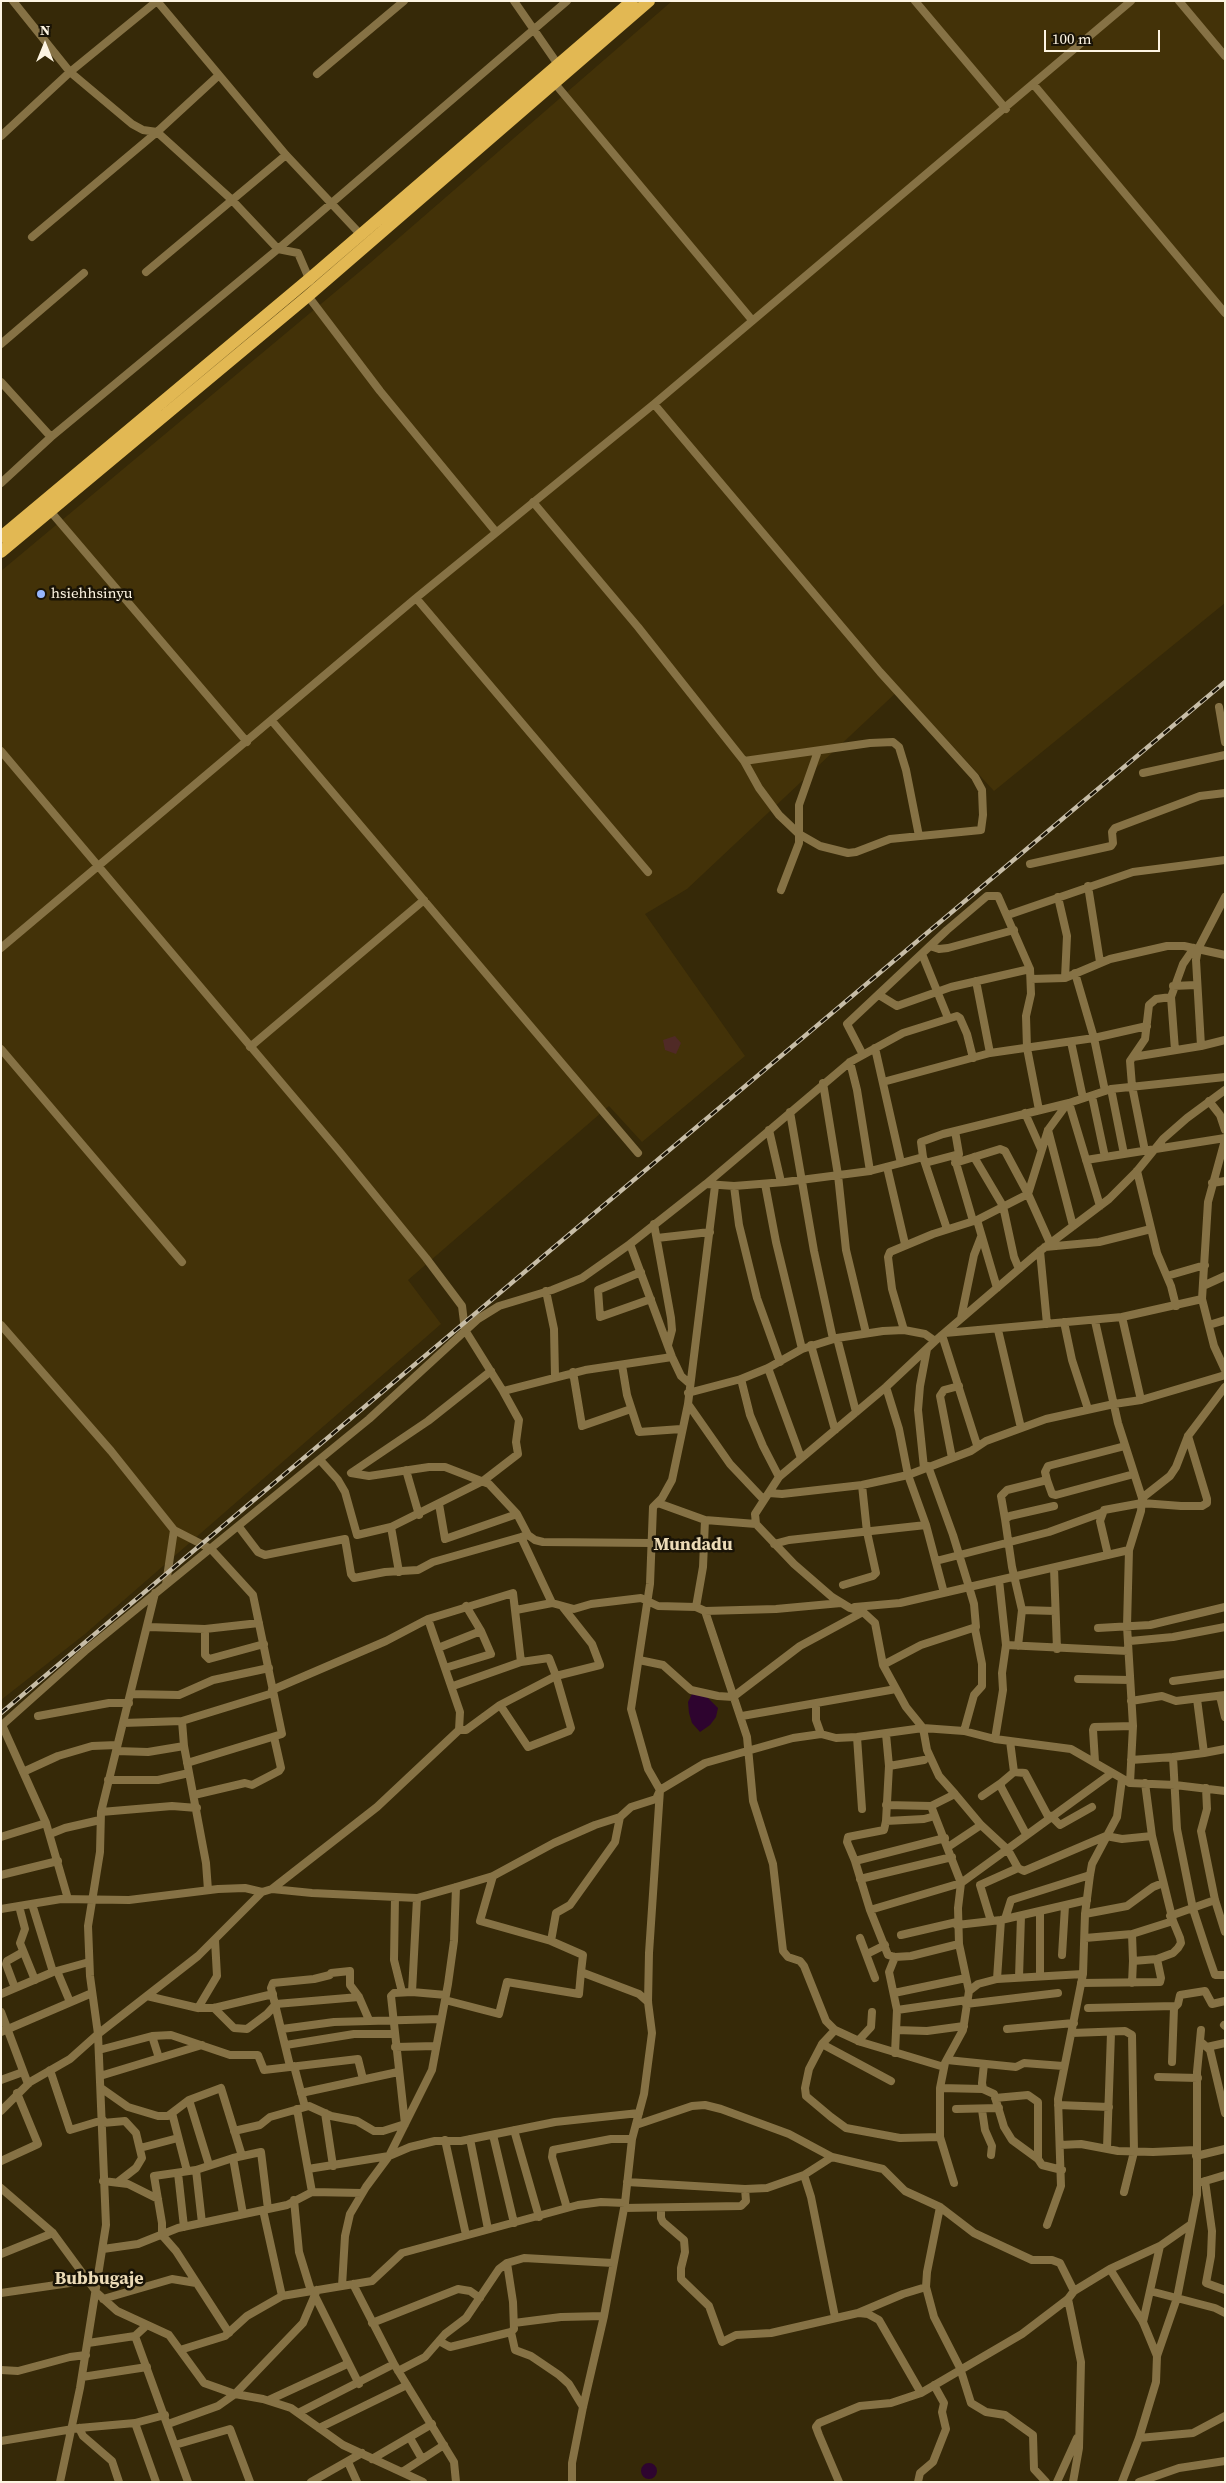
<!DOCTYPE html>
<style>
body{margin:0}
#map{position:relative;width:1226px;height:2483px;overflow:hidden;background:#362908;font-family:"Source Serif 4",serif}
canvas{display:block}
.frame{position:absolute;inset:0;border:2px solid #fdf4e2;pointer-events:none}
.north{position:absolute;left:20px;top:20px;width:50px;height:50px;-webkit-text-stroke:4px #191306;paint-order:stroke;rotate:0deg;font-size:14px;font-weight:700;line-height:20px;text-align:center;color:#fdf4e2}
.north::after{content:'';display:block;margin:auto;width:18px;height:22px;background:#fdf4e2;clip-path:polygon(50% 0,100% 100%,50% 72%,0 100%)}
.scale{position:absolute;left:1044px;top:30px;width:116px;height:22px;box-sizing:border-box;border:2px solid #fdf4e2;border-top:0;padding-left:6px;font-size:15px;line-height:18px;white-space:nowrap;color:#fdf4e2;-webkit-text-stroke:4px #191306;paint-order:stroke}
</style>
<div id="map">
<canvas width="1226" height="2483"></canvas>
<div class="frame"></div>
<div class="north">N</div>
<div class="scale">100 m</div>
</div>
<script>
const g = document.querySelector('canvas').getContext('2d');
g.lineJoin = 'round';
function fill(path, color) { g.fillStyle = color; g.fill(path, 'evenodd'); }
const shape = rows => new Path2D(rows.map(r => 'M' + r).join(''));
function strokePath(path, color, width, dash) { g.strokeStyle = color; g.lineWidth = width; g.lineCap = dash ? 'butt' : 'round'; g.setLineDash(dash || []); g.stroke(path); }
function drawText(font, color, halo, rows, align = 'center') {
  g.font = font + ' "Source Serif 4",serif'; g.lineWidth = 5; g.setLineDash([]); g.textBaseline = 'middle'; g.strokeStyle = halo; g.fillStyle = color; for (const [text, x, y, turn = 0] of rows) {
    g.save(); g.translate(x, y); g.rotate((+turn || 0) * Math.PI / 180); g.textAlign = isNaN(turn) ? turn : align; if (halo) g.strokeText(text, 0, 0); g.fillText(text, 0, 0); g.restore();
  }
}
const built = shape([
 [672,1,1225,1,1225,603,994,791,900,689,687,889,645,914,745,1056,642,1142,609,1106,408,1280,441,1324,85,1634,1,1700,1,571,370,263]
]);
const green = shape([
 [675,1036,681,1043,676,1054,665,1050,663,1040]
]);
const water = shape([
 [692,1694,705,1695,718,1708,716,1717,710,1725,700,1732,692,1723,689,1713,688,1702],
 '641 2471a8 8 0 1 1 16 0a8 8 0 1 1-16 0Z'
]);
const minor = shape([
 [13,1,70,72,132,124,143,130,157,132,231,199,278,249,298,253,310,281],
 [157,1,286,155,361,235],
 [514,1,559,66],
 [915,1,1006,109],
 [1179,1,1225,56],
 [317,74,404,1],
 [552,80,752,320],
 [1034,85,1225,313],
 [1,136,70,72,157,1],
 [32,237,157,132,219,75],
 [146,272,286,155],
 [308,296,380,391,496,532],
 [1,344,84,273],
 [1,382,51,437],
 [1,483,51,437,278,249,567,1],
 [533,502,638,627,744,761,759,788,779,815,799,834,820,846,848,853,856,852,890,839,981,830,983,815,982,790,975,777,880,672,654,404],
 [51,512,247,742],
 [416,598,648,872],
 [1219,707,1225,742],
 [272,721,638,1153],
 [1,751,339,1151,426,1258,462,1306,465,1330,503,1391,519,1420,516,1442,518,1454,483,1481,391,1527,357,1535,345,1492,338,1480,320,1460],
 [744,761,870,743,893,742,899,747,906,770,919,836],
 [1143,773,1225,755],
 [1030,864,1111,846,1113,843,1112,832,1115,828,1200,796,1225,793],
 [1088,886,1100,962],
 [781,890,799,843,799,805,818,751],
 [1058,897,1067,936,1065,978],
 [1008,915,1133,872,1225,860],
 [930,946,939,949,948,948,1014,930],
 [1,948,416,598,654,404,1131,1],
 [922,954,948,1018],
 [1075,973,1094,1038,1105,1091],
 [1031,979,1065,978,1110,959,1167,946,1184,946,1225,955],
 [976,981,990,1053],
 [1173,986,1196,985],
 [879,995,897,1006,951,987,1030,969],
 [1171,997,1175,1050],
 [1071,1042,1083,1098],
 [1201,1046,1196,960,1198,949,1225,897],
 [250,1047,424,900],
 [1,1049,182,1262],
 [862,1053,847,1024,947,930,987,896,998,896,1030,969,1031,994,1026,1016,1027,1048,1039,1110],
 [1133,1057,1201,1046,1225,1040],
 [850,1062,857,1090,870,1171],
 [883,1082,990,1053,1094,1038,1147,1026],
 [823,1083,838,1175,846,1250,866,1333],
 [1111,1089,1124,1154],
 [1092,1096,1105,1157],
 [1209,1101,1220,1115,1225,1130],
 [1069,1103,1100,1206],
 [790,1112,814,1251,833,1339],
 [1025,1113,1041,1149],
 [769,1130,781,1182],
 [1048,1130,1073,1226],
 [1225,1140,1208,1202,1202,1299,1214,1346,1225,1370],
 [1145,1151,1132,1086,1130,1061,1145,1039,1149,1005,1156,999,1171,997,1183,964,1194,948],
 [954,1156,973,1221],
 [923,1157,947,1229],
 [974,1157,1003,1206,1014,1257,1019,1269],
 [1086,1160,1225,1138],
 [901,1163,923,1157,921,1142,943,1134,1069,1103,1111,1089,1225,1077],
 [925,1163,959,1154,955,1131],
 [955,1163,1000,1149,1005,1151,1028,1194,1050,1243],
 [887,1167,905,1244],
 [1137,1171,1157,1253,1171,1286,1176,1306],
 [1212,1183,1225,1181],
 [706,1184,850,1062,903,1033,957,1016,960,1018,967,1034,973,1058],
 [765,1184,776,1242,802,1349],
 [715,1186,688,1404,730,1464,764,1500],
 [734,1186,739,1225,757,1298,780,1362],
 [977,1220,997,1288],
 [654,1224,671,1318,672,1330,668,1345],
 [657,1238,710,1232],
 [630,1244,706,1184,734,1186,785,1182,870,1171,901,1163,875,1048],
 [1045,1247,1099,1242,1151,1229],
 [1040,1251,1047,1324],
 [641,1272,598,1290,600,1317,651,1299],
 [1167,1276,1205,1265],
 [1203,1286,1225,1276],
 [546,1291,554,1329,555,1376],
 [1122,1317,1141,1400],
 [961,1318,974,1255,981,1237],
 [1095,1321,1118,1423,1142,1498],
 [1064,1322,1072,1360,1088,1409],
 [1,1325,111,1451,174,1530,211,1549,253,1595,282,1734,187,1763],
 [1209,1325,1225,1320],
 [904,1330,892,1289,888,1257,890,1252,933,1234,977,1220,1028,1194,1048,1130,1067,1104],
 [998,1330,1021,1428],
 [945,1333,1122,1317,1202,1299],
 [942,1335,977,1445],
 [837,1338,856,1412],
 [811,1345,835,1430],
 [622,1365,627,1395,639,1432,681,1429],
 [768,1368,801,1458],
 [491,1371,428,1421,351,1473,369,1476,429,1467,445,1467,489,1484,517,1514,528,1535,535,1540,543,1542,651,1543],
 [573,1372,582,1426,631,1409],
 [741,1379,750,1415,763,1446,779,1477],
 [886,1387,899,1429,908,1475,926,1525,944,1593],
 [503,1391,585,1370,672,1357],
 [688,1393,741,1379,768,1368,802,1349,837,1338,883,1331,904,1330,925,1334,935,1341],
 [1125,1446,1048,1466,1045,1472,1047,1480,1052,1494,1056,1495,1134,1474],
 [952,1458,940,1396,944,1390,959,1386],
 [924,1468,918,1410,920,1386,927,1349],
 [406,1470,419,1515],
 [769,1493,782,1494,862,1485,908,1475,971,1451,986,1441,1046,1419,1114,1404,1141,1400,1225,1375],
 [658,1503,705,1520,756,1524],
 [439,1504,445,1539,517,1514],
 [1005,1519,1001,1496,1007,1490,1047,1480],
 [239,1527,258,1552,265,1555,345,1539,351,1574,354,1578,385,1572,418,1570,433,1562,528,1535],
 [391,1527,399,1572],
 [521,1537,552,1603],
 [774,1544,789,1540,926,1525],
 [1108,1555,1100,1521,1104,1510,1142,1503,1181,1506,1202,1506,1207,1503,1207,1499,1188,1436],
 [936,1561,1049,1532,1101,1513],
 [1054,1568,1057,1649],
 [166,1584,174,1530],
 [843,1585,873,1576,876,1573,867,1532,862,1485],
 [696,1607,703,1567,705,1520],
 [855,1607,900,1603,1129,1550],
 [516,1610,552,1603,574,1609,591,1604,641,1598,658,1606,696,1607,705,1611,747,1737,753,1801,773,1864,783,1951,788,1957,800,1961,804,1966,826,2021,835,2030,861,2042,944,2067],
 [1022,1610,1012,1567,1005,1519,1010,1516,1054,1506],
 [705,1611,776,1609,841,1603],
 [149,1627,205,1629,259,1623],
 [1098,1628,1150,1625,1225,1607],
 [205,1629,205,1655,209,1659,264,1644],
 [1130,1641,1173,1637,1225,1627],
 [1006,1645,1128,1651],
 [1018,1646,1022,1610,1055,1611],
 [438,1648,481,1631],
 [639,1660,663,1665,691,1690,718,1696,733,1697,800,1646,863,1612],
 [883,1665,921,1645,976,1627,974,1604,969,1587,953,1535,928,1466],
 [445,1668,491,1654,481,1631,466,1606],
 [1078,1679,1130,1680],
 [1173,1681,1225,1674],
 [453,1686,521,1662,549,1658,556,1676,571,1728,569,1731,528,1747,500,1705],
 [272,1690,386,1641,428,1619,513,1593,521,1662],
 [131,1694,179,1695,213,1680,269,1668],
 [1220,1696,1225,1717],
 [1197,1699,1204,1753,1173,1757,1177,1829,1193,1909,1207,1952,1215,1975,1225,1975],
 [1131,1701,1162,1696,1176,1701,1225,1695],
 [816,1703,816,1720,821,1734],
 [38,1716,109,1703,129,1703],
 [742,1716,896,1689],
 [182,1721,184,1746,206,1863,208,1890],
 [123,1723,182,1721,273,1693],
 [2,1725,46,1823,68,1899],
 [1,1726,85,1651,369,1419,478,1319,499,1306,552,1290,582,1278,630,1244,672,1357,681,1376,689,1383],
 [459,1730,466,1730,500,1705,556,1676,600,1665,592,1644,562,1606],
 [964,1731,974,1695,982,1686,982,1664,975,1629],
 [886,1734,889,1766,886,1821,924,1819,935,1816],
 [857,1737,862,1809],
 [995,1739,1003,1690,1002,1673,1006,1645,999,1580],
 [1010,1741,1014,1772,1001,1783,1001,1787,1026,1834],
 [116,1751,148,1752,184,1746],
 [1204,1753,1225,1749],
 [1131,1760,1173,1757],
 [1095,1762,1093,1730,1094,1727,1133,1726],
 [889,1766,924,1760],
 [23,1772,58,1756,92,1746,117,1745],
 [1014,1772,1025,1773,1049,1818],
 [108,1780,158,1780,189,1773],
 [1130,1783,1133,1726,1127,1626,1129,1550,1141,1511,1142,1498,1170,1476,1176,1467,1188,1436,1225,1387],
 [1206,1788,1207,1809,1201,1831,1215,1900,1225,1932],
 [955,1794,981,1825,1008,1850,1018,1868,1024,1871,1106,1836,1122,1839,1152,1836],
 [194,1795,245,1783,252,1785,279,1771,281,1768,274,1737],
 [982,1796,1001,1783],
 [886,1805,931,1806],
 [101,1812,172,1806,197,1808],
 [1051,1816,1060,1825,1092,1807],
 [50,1834,65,1828,100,1820],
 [1,1837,46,1823],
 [945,1838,855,1861,870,1910,888,1955,895,1957,911,1956,959,1944,969,1991,963,2030,945,2063,940,2088,940,2137,954,2183],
 [948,1847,981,1825],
 [855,1861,847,1842,848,1837,884,1830,886,1821],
 [1,1875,58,1861],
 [493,1876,480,1921,551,1941,583,1955,581,1972,639,1994,648,2002],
 [860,1879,952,1857],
 [272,1889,377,1807,459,1730,460,1712,428,1619],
 [395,1897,394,1960,402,1992],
 [32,1904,53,1972],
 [19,1906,25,1929,20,1943,35,1980],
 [1,1909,61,1899,129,1900,218,1889,245,1888,262,1892],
 [870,1910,961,1883,1112,1773],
 [1040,1911,1040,1975],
 [1085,1914,1127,1906,1153,1887,1163,1883],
 [1170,1916,1215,1900],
 [1005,1919,1011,1900,1090,1875],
 [991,1921,980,1885,1018,1868],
 [957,1925,1001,1920,1087,1900],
 [1132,1934,1133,1961,1132,1983],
 [901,1935,957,1922],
 [860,1938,875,1978],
 [1085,1938,1132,1934,1173,1921,1152,1836,1145,1783],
 [551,1941,556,1913,570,1905,615,1842,620,1817],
 [959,1944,958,1908,961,1883,931,1806,955,1794,939,1776,927,1750,923,1728,906,1707,883,1665,875,1623,863,1612,850,1608,832,1597,794,1564,756,1524,755,1514,779,1477,886,1387,935,1341,1040,1251,1109,1199,1137,1171,1163,1139,1187,1118,1225,1090],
 [867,1954,885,1945],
 [1062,1955,1065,1906],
 [895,1957,889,1972,897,2010,895,2053],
 [1133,1961,1157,1959,1173,1953,1178,1948,1181,1943,1180,1938,1173,1921],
 [57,1971,70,2002],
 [1019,1977,1021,1916],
 [997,1979,1001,1920],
 [1081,1983,1160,1982,1161,1978,1157,1959],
 [15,1988,6,1964,7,1961,23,1952],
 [969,1991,978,1984,997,1979,1083,1974],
 [412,1992,417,1898],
 [894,1993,966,1978],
 [1,1994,53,1972,89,1962],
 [147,1996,198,2008,214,2008,273,1994],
 [445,2000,499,2014,507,1982,579,1994,581,1972],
 [966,2004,1058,1993],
 [198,2008,217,1976,215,1940],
 [214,2008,234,2028,247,2029,267,2014,276,2004,359,1997],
 [1088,2008,1175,2006],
 [897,2010,967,2000],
 [1,2012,28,2084],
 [1224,2025,1225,2026],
 [282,2029,334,2022,441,2019],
 [1007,2029,1074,2023],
 [835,2030,822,2044,891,2081],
 [896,2030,927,2031,964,2026],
 [1,2032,92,1993],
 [1072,2033,1125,2031,1132,2035,1134,2152,1124,2192],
 [152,2036,159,2058],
 [858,2041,871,2027,872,2012],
 [1201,2042,1210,2050,1225,2113],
 [822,2044,809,2069,805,2088,806,2096,831,2117,846,2128,900,2138,940,2137],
 [286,2045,354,2034,393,2034],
 [395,2047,436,2046],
 [1207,2047,1225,2043],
 [99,2050,152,2036,171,2035,230,2055,258,2055,264,2070,358,2059,363,2079],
 [947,2060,1016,2067,1024,2063,1063,2066],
 [1172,2062,1174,2008,1178,2004,1180,1995,1205,1991,1212,2004,1225,2001],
 [984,2064,982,2083,983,2089,994,2094,1004,2127,1012,2140,1038,2159,1042,2165,1062,2170],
 [290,2066,271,1988,273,1983,314,1979,330,1975,331,1973,350,1971,350,1985,359,1997,369,2020],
 [294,2066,305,2107],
 [50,2070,70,2130,103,2120],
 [100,2076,202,2045],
 [1158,2077,1198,2078],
 [1,2080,23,2072],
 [101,2088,128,2107,158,2116,168,2116,189,2100,221,2088,242,2156],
 [940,2088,983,2089],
 [301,2093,398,2072],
 [995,2098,1028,2095,1038,2102,1038,2159],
 [189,2100,209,2165],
 [1058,2105,1109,2107],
 [297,2109,312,2192],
 [956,2109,999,2108],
 [982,2110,985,2130,992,2146,991,2155],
 [1,2111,30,2082,70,2059,98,2034,198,1956,262,1892,272,1889,312,1893,417,1898,456,1887,493,1876,554,1843,595,1825,620,1817,631,1807,656,1799,660,1790,705,1763,793,1738,821,1734,836,1738,857,1737,923,1728,964,1731,995,1739,1071,1749,1130,1783,1175,1785,1225,1791],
 [172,2113,187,2171],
 [325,2113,333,2166],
 [103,2123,125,2121,136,2133,142,2158,136,2168,118,2182],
 [636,2125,692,2106,705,2105,721,2109,789,2134,832,2157,883,2169,905,2191,940,2207,974,2233,1032,2260,1052,2260,1060,2263,1074,2291],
 [514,2130,539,2217],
 [234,2131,260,2125,270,2117,309,2106,331,2116,357,2121,374,2131,383,2131,405,2124,391,1996,394,1993,412,1992,446,1995],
 [493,2135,514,2223],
 [470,2139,488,2229],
 [445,2140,466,2235],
 [1060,2145,1081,2144,1118,2151,1153,2152,1195,2150],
 [140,2148,178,2138],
 [1107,2148,1111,2033],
 [1196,2156,1225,2149],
 [233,2158,243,2214],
 [1,2161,38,2144,17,2093],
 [308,2169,389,2156,410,2147,435,2141,461,2141,555,2122,639,2113],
 [196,2170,202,2223],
 [178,2173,184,2227],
 [804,2175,811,2197,835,2317],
 [103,2181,128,2184,158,2199],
 [1205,2181,1212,2231,1211,2256,1206,2283,1225,2290],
 [627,2182,745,2189,767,2188,804,2175,832,2157],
 [1202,2182,1225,2175],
 [1,2188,53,2233,97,2293,117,2311,169,2335,204,2383,235,2394,263,2399,291,2408,343,2445,423,2482],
 [294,2200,299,2252,311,2291],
 [940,2207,927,2272,926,2287,934,2317,960,2368,971,2403,986,2412,1005,2415,1033,2435,1034,2469,1046,2482],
 [567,2208,552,2157,553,2150,611,2139,632,2139],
 [624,2208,741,2206,746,2201,745,2189],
 [661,2208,661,2218,663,2222,684,2240,685,2252,681,2268,681,2279,709,2306,722,2342,736,2335,771,2333,858,2313,903,2294,926,2287],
 [263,2210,282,2296],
 [1047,2225,1061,2186,1058,2099,1083,1974,1085,1914,1090,1875,1092,1864,1117,1817,1122,1779],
 [103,2249,138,2244,178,2228,287,2205,312,2192,362,2193],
 [1,2254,53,2233],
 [507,2263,513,2302,514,2329,511,2332,515,2350,531,2356,559,2375,569,2384,583,2407],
 [1110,2269,1143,2322,1157,2356],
 [353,2284,394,2364,454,2462,456,2482],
 [342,2286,345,2236,350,2214,366,2187,389,2156,432,2070,448,1984,454,1941,456,1887],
 [1150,2291,1215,2308,1225,2313],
 [1,2293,70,2283,85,2278],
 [315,2296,359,2384],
 [103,2299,172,2279,196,2283],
 [1068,2299,1081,2362,1079,2448,1073,2482],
 [859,2313,868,2314,879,2320,921,2393],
 [1143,2322,1160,2246],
 [372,2323,458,2289,470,2291,480,2298],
 [514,2323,561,2317,604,2316],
 [229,2333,176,2251,162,2235,162,2223,154,2176,196,2170,233,2158,261,2152,268,2209],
 [135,2336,188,2482],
 [439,2341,450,2347,511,2332],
 [88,2343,135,2336,147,2325],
 [180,2350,225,2336,247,2316,282,2296,372,2281,402,2253,578,2205,601,2202,625,2203],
 [1,2370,18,2371,70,2357,86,2355],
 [398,2371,425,2357,445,2334,466,2318,499,2269,507,2263,524,2258,613,2263],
 [82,2377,147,2367],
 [269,2400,347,2364],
 [298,2413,394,2364],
 [135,2423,156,2482],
 [168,2424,218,2406,235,2394,303,2323,317,2290],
 [79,2428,83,2436,112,2461,119,2482],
 [319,2428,407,2385],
 [410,2438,422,2459],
 [1139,2438,1193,2433,1225,2416],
 [1,2441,79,2428,135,2423,165,2415],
 [175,2445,230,2429,250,2482],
 [372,2459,432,2424],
 [348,2462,357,2482],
 [402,2472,444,2445],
 [60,2482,80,2388,106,2225,98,2034,90,1976,88,1926,100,1852,101,1812,155,1593],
 [311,2482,362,2453],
 [572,2482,572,2463,583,2407,604,2316,625,2203,632,2139,644,2094,652,2033,648,2002,649,1953,660,1790,648,1769,631,1709,650,1584,653,1507,662,1498,672,1480,688,1404],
 [839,2482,819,2435,816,2427,819,2423,860,2406,891,2403,921,2393,1022,2334,1068,2299,1074,2291,1110,2269,1160,2246,1190,2225],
 [918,2482,920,2473,933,2462,946,2429,942,2412,944,2403,934,2385],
 [1057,2482,1077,2438],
 [1122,2482,1139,2438,1156,2382,1157,2356,1177,2298,1197,2195,1197,2072,1201,2030],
 [1139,2482,1179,2468,1225,2461]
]);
const primary = shape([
 [1,537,308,280,632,1],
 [1,552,308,296,649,1]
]);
const rail = shape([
 [1,1713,1225,682]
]);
const markers = [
 [41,594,5,"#97b6fd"]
];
const poiNames = [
 ["hsiehhsinyu",51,594]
];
const quarterNames = [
 ["Mundadu",693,1545],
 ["Bubbugaje",99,2279]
];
fill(built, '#433208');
fill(green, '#502a26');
fill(water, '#2e042f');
strokePath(minor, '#867245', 8);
strokePath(primary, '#e2b853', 12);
strokePath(rail, '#c7bda7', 4.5);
strokePath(rail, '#191306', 2.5, [8]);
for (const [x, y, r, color] of markers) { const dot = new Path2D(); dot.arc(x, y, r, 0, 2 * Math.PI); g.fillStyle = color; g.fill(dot); strokePath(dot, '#191306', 2); }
drawText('15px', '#fdf4e2', '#191306', poiNames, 'left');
drawText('bold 18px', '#ecdbb7', '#191306', quarterNames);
</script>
